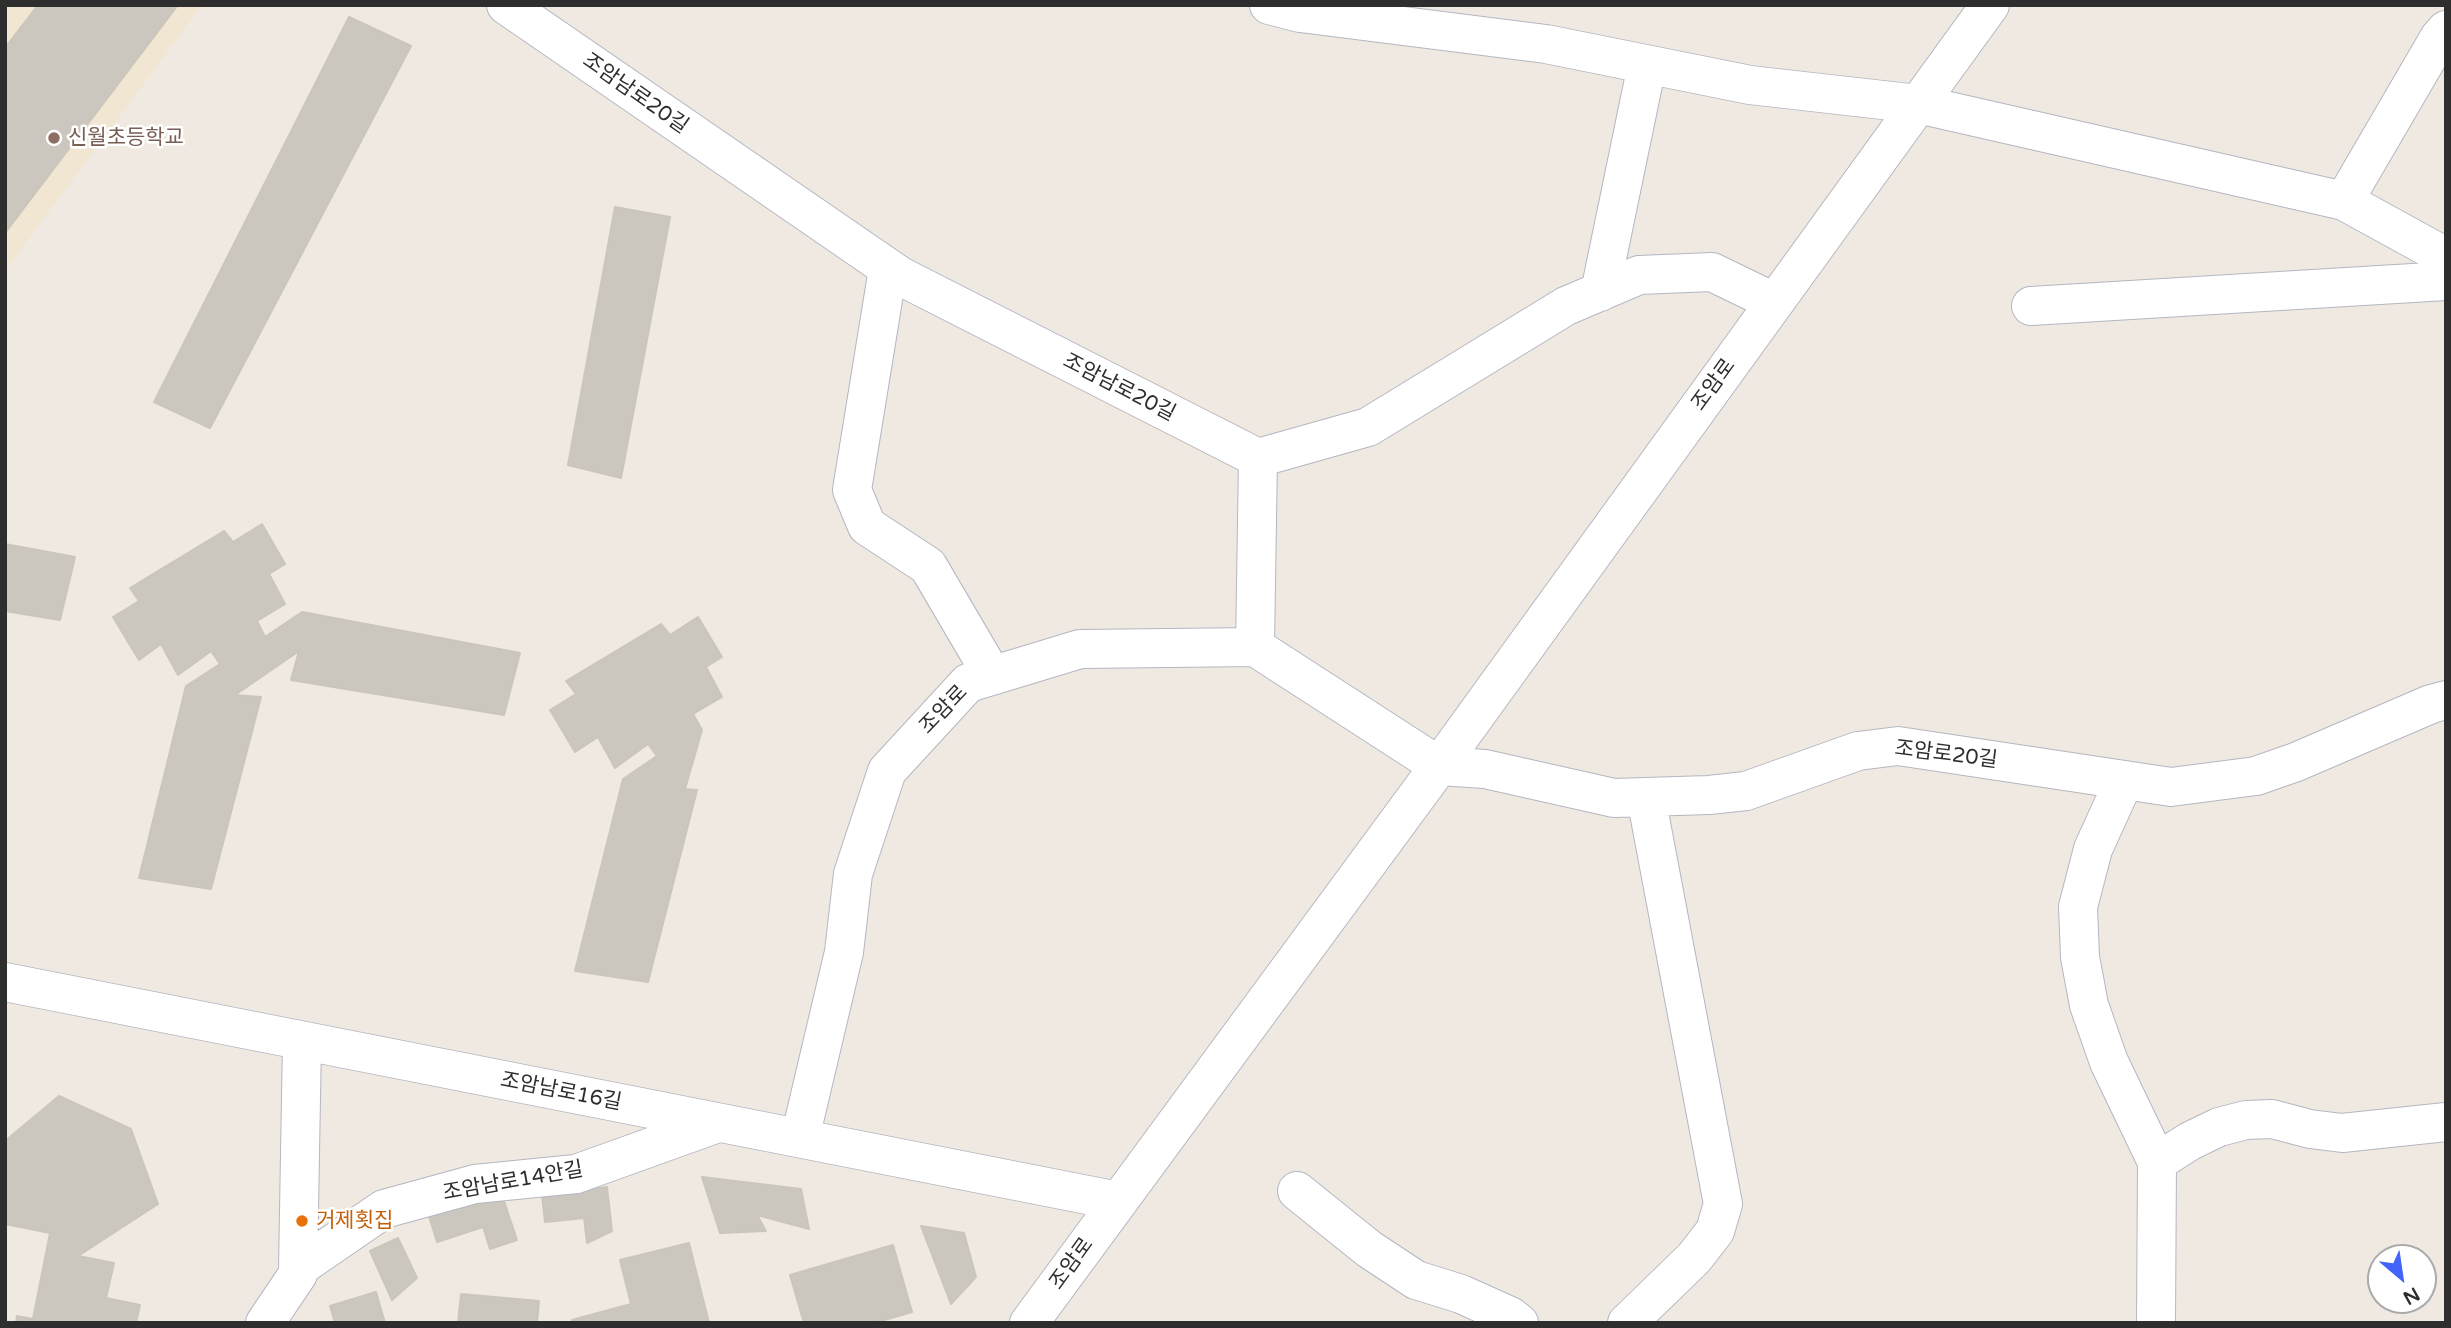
<!DOCTYPE html>
<meta charset="utf-8">
<style>
body{margin:0}
#map{position:relative;width:2451px;height:1328px;overflow:hidden;background:#efe9e1;font-family:"Varela Round",sans-serif}
canvas{display:block}
.frame{position:absolute;inset:0;border:7px solid #2e2e2e;pointer-events:none}
.north{position:absolute;left:2367px;top:1244px;width:70px;height:70px;box-sizing:border-box;background:#fff;border:2px solid #ababab;border-radius:50%;rotate:151deg;font-size:19px;font-weight:700;line-height:28px;text-align:center;color:#2e2e2e}
.north::after{content:'';display:block;margin:auto;width:24px;height:32px;background:#4264fb;clip-path:polygon(50% 0,100% 100%,50% 72%,0 100%)}
</style>
<div id="map">
<canvas width="2451" height="1328"></canvas>
<div class="frame"></div>
<div class="north">N</div>
</div>
<script>
const g = document.querySelector('canvas').getContext('2d');
g.lineJoin = 'round';
function fill(path, color) { g.fillStyle = color; g.fill(path, 'evenodd'); }
const shape = rows => new Path2D(rows.map(r => 'M' + r).join(''));
function strokePath(path, color, width, dash) { g.strokeStyle = color; g.lineWidth = width; g.lineCap = dash ? 'butt' : 'round'; g.setLineDash(dash || []); g.stroke(path); }
function drawText(font, color, halo, rows, align = 'center') {
  g.font = font + ' "Varela Round","Noto Sans KR",sans-serif'; g.lineWidth = 5; g.setLineDash([]); g.textBaseline = 'middle'; g.strokeStyle = halo; g.fillStyle = color; for (const [text, x, y, turn = 0] of rows) {
    g.save(); g.translate(x, y); g.rotate((+turn || 0) * Math.PI / 180); g.textAlign = isNaN(turn) ? turn : align; if (halo) g.strokeText(text, 0, 0); g.fillText(text, 0, 0); g.restore();
  }
}
const education = shape([
 [5,5,202,5,5,271]
]);
const building = shape([
 [38,5,178,5,5,233,5,48,38,5],
 [349,17,411,46,210,428,154,402,349,17],
 [615,207,670,217,621,478,568,465,615,207],
 [262,524,285,564,269,574,285,604,257,621,265,637,302,612,520,653,504,715,291,680,299,651,235,695,261,697,211,889,139,878,186,686,220,664,211,651,178,675,161,644,139,660,113,617,139,601,130,588,224,531,233,542,262,524],
 [5,544,75,557,60,620,5,611,5,544],
 [698,617,722,657,706,667,722,697,693,714,702,730,685,789,697,790,648,982,575,971,623,779,657,756,648,744,615,768,598,737,575,752,550,710,576,694,566,681,661,624,670,635,698,617],
 [59,1096,131,1129,158,1204,78,1256,114,1263,106,1298,140,1305,136,1323,16,1323,17,1316,33,1319,50,1233,5,1224,5,1141,59,1096],
 [702,1177,801,1189,809,1229,757,1215,766,1231,720,1233,702,1177],
 [607,1187,612,1231,587,1243,584,1218,545,1222,542,1195,607,1187],
 [501,1192,517,1240,490,1249,483,1227,437,1242,429,1216,501,1192],
 [921,1226,964,1233,976,1277,951,1304,921,1226],
 [398,1238,417,1278,392,1300,370,1251,398,1238],
 [689,1243,709,1323,572,1323,572,1320,631,1304,620,1260,689,1243],
 [893,1245,912,1312,874,1323,804,1323,790,1275,893,1245],
 [376,1292,385,1323,335,1323,330,1306,376,1292],
 [461,1294,539,1301,537,1323,458,1323,461,1294]
]);
const minor = shape([
 [506,5,900,276,1258,458,1368,427,1566,306,1639,275,1712,272,1774,302],
 [1269,5,1300,13,1546,44,1750,85,1918,104,2344,201,2439,38,2446,30],
 [2344,201,2446,257],
 [888,269,852,490,867,526,928,566,992,675],
 [1600,292,1647,65],
 [2031,306,2446,281],
 [1255,647,1258,458],
 [2124,781,2093,849,2078,907,2080,957,2089,1005,2109,1062,2157,1162,2190,1141,2219,1127,2246,1120,2272,1119,2310,1129,2342,1133,2446,1122],
 [5,982,1118,1201],
 [800,1138,844,952,853,874,887,771,968,683,1080,649,1255,647,1439,766,1485,769,1614,798,1709,795,1746,791,1858,751,1898,746,2171,787,2256,776,2296,762,2431,704,2446,700],
 [1297,1191,1369,1249,1416,1280,1461,1294,1510,1316,1519,1323],
 [298,1268,302,1041],
 [265,1323,298,1274,298,1268,384,1209,475,1184,576,1174,718,1123],
 [1627,1323,1694,1258,1715,1231,1723,1204,1646,797],
 [2156,1323,2157,1162]
]);
const secondary = shape([
 [1029,1323,1439,766,1990,5]
]);
const markers = [
 [54,138,7,"#8d6e63"],
 [302,1221,7,"#e8710a"]
];
const streetNames = [
 ["조암남로20길",635,94,35],
 ["조암로",1714,385,-54],
 ["조암남로20길",1119,388,27],
 ["조암로",944,710,-46],
 ["조암로20길",1946,755,7],
 ["조암남로16길",561,1092,11],
 ["조암남로14안길",513,1182,-10],
 ["조암로",1072,1264,-54]
];
const educationNames = [
 ["신월초등학교",68,138]
];
const foodNames = [
 ["거제횟집",316,1221]
];
fill(education, '#f0e6d1');
fill(building, '#cbc7bf');
strokePath(building, '#cbc5ba', 2);
strokePath(minor, '#b4b7c1', 40);
strokePath(secondary, '#b4b7c1', 40);
strokePath(minor, '#fff', 38);
strokePath(secondary, '#fff', 38);
for (const [x, y, r, color] of markers) { const dot = new Path2D(); dot.arc(x, y, r, 0, 2 * Math.PI); g.fillStyle = color; g.fill(dot); strokePath(dot, '#fff', 2.5); }
drawText('21px', '#2e2e2e', '#fff', streetNames);
drawText('21px', '#785e54', '#fff', educationNames, 'left');
drawText('21px', '#c56008', '#fff', foodNames, 'left');
</script>
